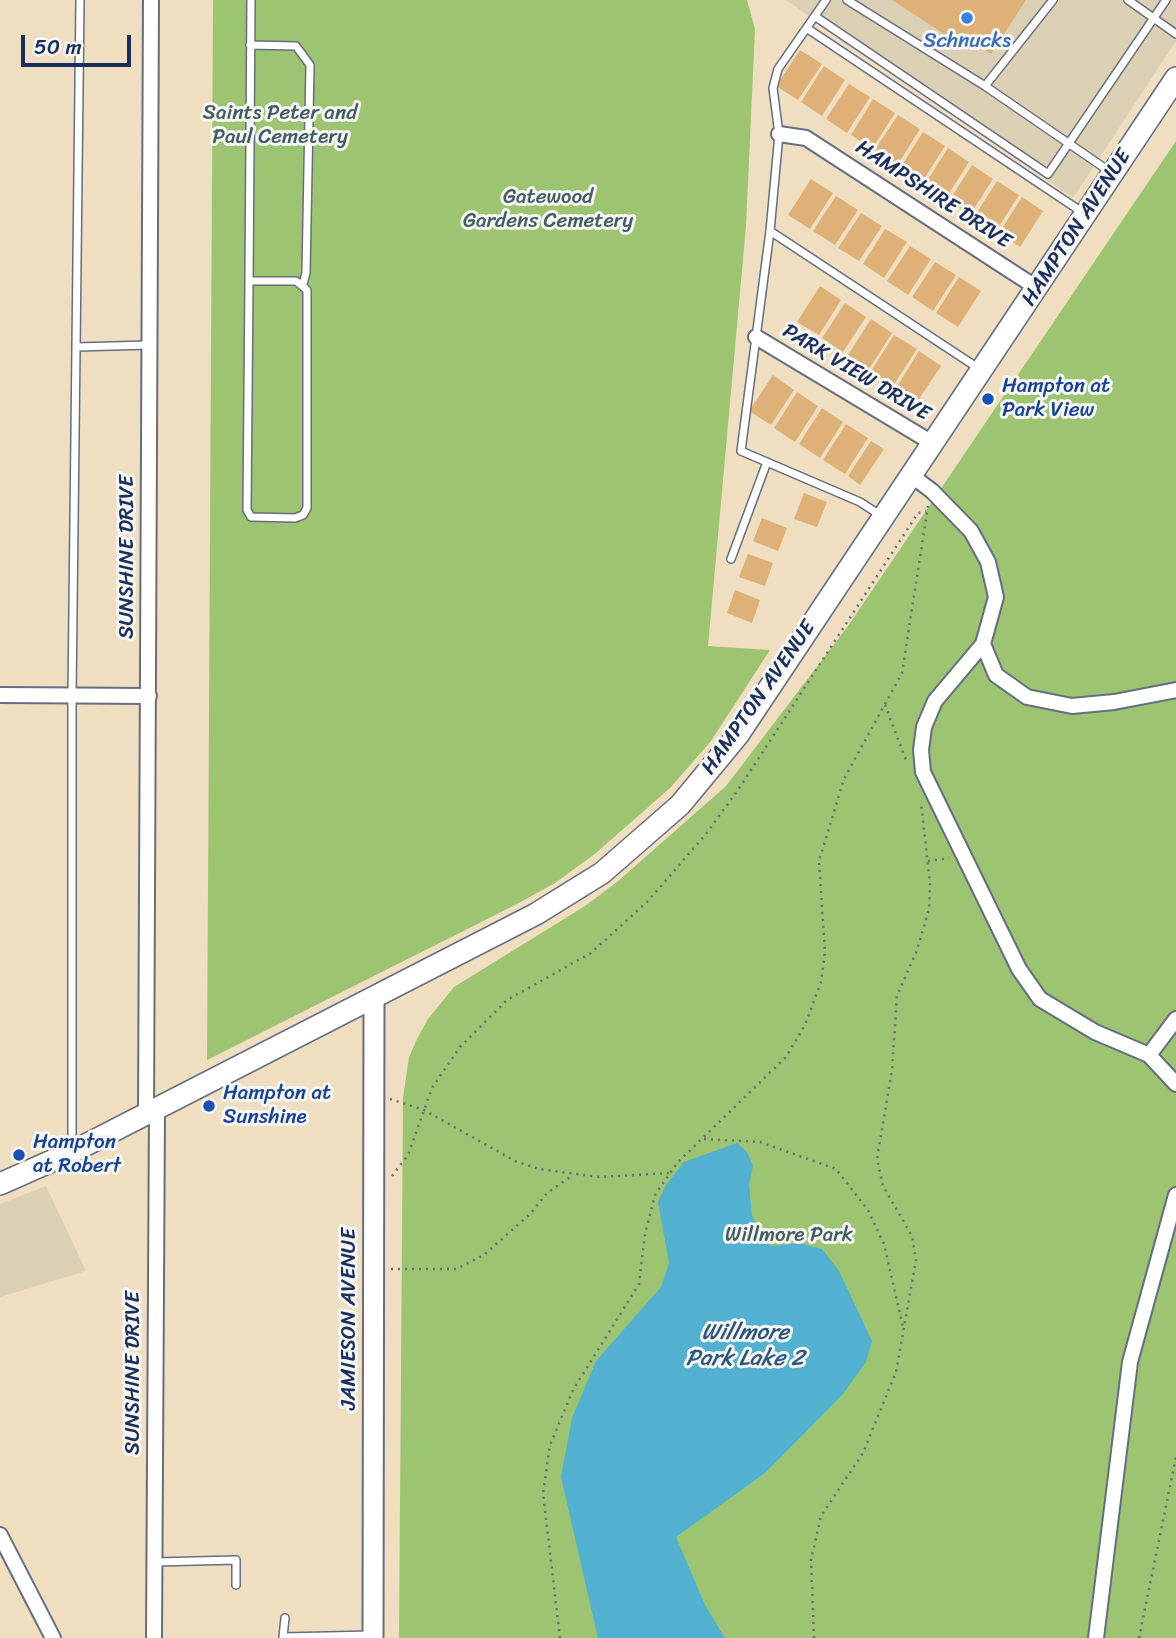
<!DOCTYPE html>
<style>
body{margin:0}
#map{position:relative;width:1176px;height:1638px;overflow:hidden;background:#efdfc0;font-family:Sriracha,sans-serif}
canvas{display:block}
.scale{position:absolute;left:21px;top:35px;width:110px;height:32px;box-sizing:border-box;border:4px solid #1b2f5e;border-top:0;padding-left:9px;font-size:21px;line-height:24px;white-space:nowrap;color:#1b2f5e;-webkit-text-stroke:5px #f6f6f2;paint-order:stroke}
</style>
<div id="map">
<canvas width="1176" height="1638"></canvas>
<div class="scale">50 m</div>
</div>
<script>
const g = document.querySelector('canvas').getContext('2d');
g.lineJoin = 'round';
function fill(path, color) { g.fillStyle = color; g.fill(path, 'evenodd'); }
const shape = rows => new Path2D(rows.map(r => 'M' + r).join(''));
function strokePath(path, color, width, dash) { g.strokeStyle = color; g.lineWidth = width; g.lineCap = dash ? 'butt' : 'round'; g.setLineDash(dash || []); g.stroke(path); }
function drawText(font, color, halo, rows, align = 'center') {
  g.font = font + ' Sriracha,sans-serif'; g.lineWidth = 6; g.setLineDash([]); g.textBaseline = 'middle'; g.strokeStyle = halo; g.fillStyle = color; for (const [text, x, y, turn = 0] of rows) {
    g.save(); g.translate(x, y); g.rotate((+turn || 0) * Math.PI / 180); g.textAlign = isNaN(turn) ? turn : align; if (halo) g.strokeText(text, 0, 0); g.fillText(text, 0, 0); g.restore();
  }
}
const built = shape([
 [786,0,1176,0,1176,41,1073,198],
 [46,1186,86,1271,0,1297,0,1204]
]);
const green = shape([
 [213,0,747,0,755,29,746,226,708,646,770,650,711,741,671,787,596,853,555,883,517,904,207,1060],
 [1176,141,1176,1638,399,1638,403,1098,409,1057,417,1039,428,1019,454,987,585,906,617,882,726,786,848,626]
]);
const water = shape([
 [737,1143,747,1152,753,1166,749,1185,752,1215,762,1239,771,1246,799,1243,822,1249,839,1271,872,1341,866,1362,843,1394,765,1473,676,1537,705,1605,725,1638,598,1638,561,1477,572,1418,596,1361,661,1287,669,1263,658,1202,666,1185,684,1162]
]);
const building = shape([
 [892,0,1026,0,991,54,963,36,958,43],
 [800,50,822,64,798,100,776,86],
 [824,66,845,80,822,116,801,102],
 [849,84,870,97,847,133,826,119],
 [873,99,895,113,872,149,851,135],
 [898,115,920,129,897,166,874,151],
 [923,132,945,146,922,182,900,168],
 [948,148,969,162,946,198,925,184],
 [972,165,993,179,970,215,949,201],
 [811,179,833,193,810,229,788,215],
 [997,181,1019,195,996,231,974,217],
 [836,196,858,210,835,245,813,231],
 [1022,197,1043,211,1020,247,999,233],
 [861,213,882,226,859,261,838,248],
 [885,229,907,242,884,278,863,264],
 [910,246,931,259,908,295,887,281],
 [935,262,956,275,933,311,912,297],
 [959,277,981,291,958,327,936,313],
 [820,286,841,300,819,335,797,322],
 [845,303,866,317,843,352,822,338],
 [871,319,892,333,869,369,848,355],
 [894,335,917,349,893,386,871,371],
 [919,351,941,366,917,402,896,388],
 [773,375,794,390,771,425,749,411],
 [797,392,818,406,795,442,774,428],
 [822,408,843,422,820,458,799,444],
 [846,424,868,438,845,474,823,460],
 [871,441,884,449,860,485,848,476],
 [804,493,827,502,817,527,794,519],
 [762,518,787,528,778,551,753,541],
 [748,554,773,563,765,586,739,577],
 [735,590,760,600,752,623,727,613]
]);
const path = shape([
 [885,705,906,760],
 [928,861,949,858],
 [390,1099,424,1110,515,1161,539,1169,599,1177,670,1173],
 [704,1139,760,1142,836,1169,868,1210,884,1244,903,1327],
 [392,1176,408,1155,432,1088,460,1047,507,1000,591,953,648,901,706,834,740,787,918,513,926,511],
 [391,1269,456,1269,484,1255,530,1214,547,1193,570,1177],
 [560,1638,543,1493,550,1445,573,1390,639,1284,645,1234,655,1195,677,1163,786,1057,805,1025,821,982,825,952,819,861,844,779,902,673,928,506],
 [814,1638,811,1560,821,1516,863,1453,896,1372,916,1260,912,1236,883,1186,877,1159,892,1070,897,996,917,950,929,909,930,884,921,802],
 [1139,1638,1176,1457]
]);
const lane = shape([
 [826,0,778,69,773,88,779,134,770,231,741,451,860,502,880,515],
 [847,0,985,86,1053,0],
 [1128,0,1176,34],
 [816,17,1048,174,1166,0],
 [808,29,1082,212],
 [250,45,296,46,310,65,306,273,303,284],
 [985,86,1109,171],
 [770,231,978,368],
 [249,281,296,281,307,290,307,508,303,515,295,518,251,517,247,510,249,281,251,0],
 [76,347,149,345],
 [731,559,767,462],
 [72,1147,72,696,80,0],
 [155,1562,236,1560,236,1585],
 [285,1618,283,1637,372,1635]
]);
const street = shape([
 [779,134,806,138,1037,288],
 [756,337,934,444],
 [912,476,932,491,971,531,988,562,996,597,983,644,935,701,924,727,921,750,923,772,1019,969,1040,999,1095,1032,1149,1055],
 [983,644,996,675,1027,697,1072,706,1114,702,1176,690],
 [0,695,149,696],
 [1176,1019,1149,1055,1176,1084],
 [146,1114,151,0],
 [0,1535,53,1638],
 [154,1638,157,1109],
 [1096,1638,1130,1362,1176,1195]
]);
const secondary = shape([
 [373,1638,374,999]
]);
const primary = shape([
 [0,1184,72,1152,536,914,602,873,680,805,738,735,1176,78]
]);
const markers = [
 [967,18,7,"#3f7fe0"],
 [988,399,7,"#1a4fb4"],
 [209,1106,7,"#1a4fb4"],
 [19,1155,7,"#1a4fb4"]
];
const shopNames = [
 ["Schnucks",967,42]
];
const parkNames = [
 ["Saints Peter and",280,114],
 ["Paul Cemetery",280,138],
 ["Gatewood",548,198],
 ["Gardens Cemetery",548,222],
 ["Willmore Park",789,1236]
];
const streetNames = [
 ["HAMPSHIRE DRIVE",933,195,33],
 ["HAMPTON AVENUE",1077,228,-57],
 ["PARK VIEW DRIVE",856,373,31],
 ["SUNSHINE DRIVE",128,557,-90],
 ["HAMPTON AVENUE",759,698,-55],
 ["JAMIESON AVENUE",350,1319,-90],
 ["SUNSHINE DRIVE",134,1373,-90]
];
const transitNames = [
 ["Hampton at",1002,387],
 ["Park View",1002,411],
 ["Hampton at",223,1094],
 ["Sunshine",223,1118],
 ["Hampton",33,1143],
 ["at Robert",33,1167]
];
const waterNames = [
 ["Willmore",745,1333],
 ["Park Lake 2",745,1359]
];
fill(built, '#dbd0b4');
fill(green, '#9dc571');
fill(water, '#52b0d1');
fill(building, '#deb178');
strokePath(lane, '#656d80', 10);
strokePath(street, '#656d80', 18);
strokePath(secondary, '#656d80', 23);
strokePath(primary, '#656d80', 24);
strokePath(path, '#656d80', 2.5, [2, 5]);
strokePath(lane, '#fff', 7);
strokePath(street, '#fff', 14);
strokePath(secondary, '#fff', 19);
strokePath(primary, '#fff', 21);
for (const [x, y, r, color] of markers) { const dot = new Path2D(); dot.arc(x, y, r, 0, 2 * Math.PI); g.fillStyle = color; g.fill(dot); strokePath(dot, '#f6f6f2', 2.5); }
drawText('21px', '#366cbe', '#f6f6f2', shopNames);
drawText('21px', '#425c64', '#f6f6f2', parkNames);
drawText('21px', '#1b2f5e', '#f6f6f2', streetNames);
drawText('21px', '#164399', '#f6f6f2', transitNames, 'left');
drawText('italic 23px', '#2c5680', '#f6f6f2', waterNames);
</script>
